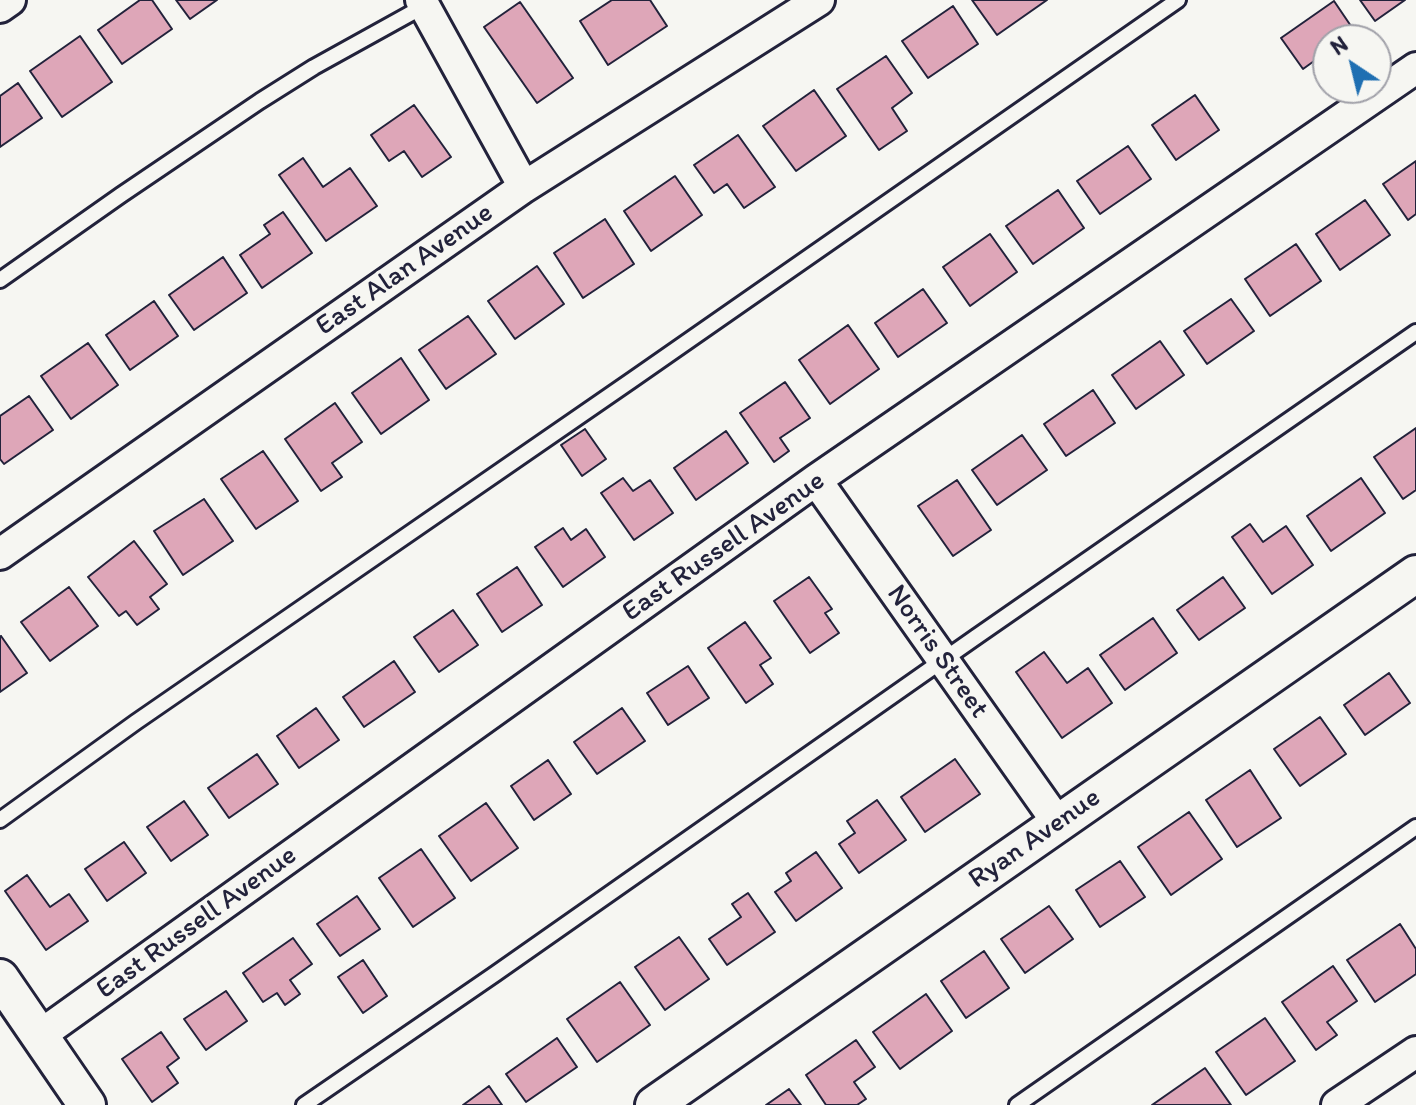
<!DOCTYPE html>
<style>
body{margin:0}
#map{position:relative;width:1416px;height:1105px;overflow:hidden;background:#f6f6f2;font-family:Itim,sans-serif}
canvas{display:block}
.north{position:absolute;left:1312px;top:24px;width:80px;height:80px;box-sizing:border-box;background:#f6f6f2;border:2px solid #a1a1a9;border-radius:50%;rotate:325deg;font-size:22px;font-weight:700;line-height:32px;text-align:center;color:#22223b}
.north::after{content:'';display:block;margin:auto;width:28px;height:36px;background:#1f6fb2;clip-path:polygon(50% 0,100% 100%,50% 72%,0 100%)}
</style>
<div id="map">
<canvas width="1416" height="1105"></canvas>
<div class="north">N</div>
</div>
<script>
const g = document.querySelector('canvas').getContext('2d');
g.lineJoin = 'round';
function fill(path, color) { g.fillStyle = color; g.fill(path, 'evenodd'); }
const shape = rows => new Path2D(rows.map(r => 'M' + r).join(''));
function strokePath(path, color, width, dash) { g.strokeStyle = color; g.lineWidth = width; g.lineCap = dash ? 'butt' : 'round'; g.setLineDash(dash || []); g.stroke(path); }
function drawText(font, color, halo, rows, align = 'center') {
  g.font = font + ' Itim,sans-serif'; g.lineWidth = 6; g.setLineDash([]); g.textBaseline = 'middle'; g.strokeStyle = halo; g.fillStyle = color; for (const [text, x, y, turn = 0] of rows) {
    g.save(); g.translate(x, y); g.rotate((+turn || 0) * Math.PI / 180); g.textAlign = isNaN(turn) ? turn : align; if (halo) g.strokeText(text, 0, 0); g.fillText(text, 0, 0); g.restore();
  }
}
const building = shape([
 [140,0,152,0,172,29,122,64,98,30,140,0],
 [176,0,217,0,190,19,176,0],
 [612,0,650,0,667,26,608,65,580,21,612,0],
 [972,0,1047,0,997,35,972,0],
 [1360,0,1405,0,1375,21,1360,0],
 [1334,1,1355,32,1344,40,1328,40,1328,51,1303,69,1281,38,1334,1],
 [520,2,573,78,537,103,484,27,520,2],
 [953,6,978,44,928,78,902,41,953,6],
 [80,36,112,82,62,117,30,71,80,36],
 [886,56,912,93,892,108,907,131,879,150,837,89,886,56],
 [18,83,42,118,0,147,0,96,18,83],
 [814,90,846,136,796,171,763,126,814,90],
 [1195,95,1219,130,1176,160,1152,125,1195,95],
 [414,105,451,157,422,177,404,151,389,161,371,135,414,105],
 [738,135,775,187,744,208,727,184,714,193,694,165,738,135],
 [1128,146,1151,179,1100,214,1077,181,1128,146],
 [303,158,323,187,350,168,377,206,326,241,279,175,303,158],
 [1416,161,1416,214,1408,220,1383,184,1416,161],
 [675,176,702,215,651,251,624,211,675,176],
 [1058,190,1084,228,1033,264,1006,226,1058,190],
 [1365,200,1390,235,1340,270,1316,234,1365,200],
 [283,212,312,253,262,288,240,255,270,234,264,225,283,212],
 [605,219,634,264,583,298,554,253,605,219],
 [990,234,1017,272,970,306,943,267,990,234],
 [1296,244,1321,281,1270,316,1245,279,1296,244],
 [223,257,247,293,194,330,169,295,223,257],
 [537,266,564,304,515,339,488,301,537,266],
 [923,289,947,323,898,357,875,323,923,289],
 [1231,299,1254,331,1207,364,1184,331,1231,299],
 [154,301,178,336,130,370,106,335,154,301],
 [468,316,496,354,446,389,419,350,468,316],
 [848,325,879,369,830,404,799,360,848,325],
 [1160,341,1184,375,1136,409,1112,375,1160,341],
 [88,343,118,385,71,419,41,376,88,343],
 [401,358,429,400,381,434,352,393,401,358],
 [785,382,810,418,780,438,789,451,774,462,740,413,785,382],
 [1093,390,1115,423,1066,456,1044,424,1093,390],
 [29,396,53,430,4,464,0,459,0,416,29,396],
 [335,403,362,442,332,463,342,477,321,491,285,439,335,403],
 [1416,428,1416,490,1403,499,1374,457,1416,428],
 [585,429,606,459,582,476,561,445,585,429],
 [726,431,748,463,696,500,674,468,726,431],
 [1022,435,1047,470,997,505,972,470,1022,435],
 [263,451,298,501,256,529,221,479,263,451],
 [623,478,633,491,650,480,673,513,634,540,601,493,623,478],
 [1361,478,1385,513,1331,551,1307,516,1361,478],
 [957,480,991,530,953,556,918,506,957,480],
 [204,499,233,541,183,575,154,531,204,499],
 [1250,524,1263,542,1286,526,1313,565,1272,594,1232,537,1250,524],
 [563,528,571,540,586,529,605,557,563,587,535,547,563,528],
 [134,541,167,584,150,597,159,609,137,625,126,611,119,616,88,577,134,541],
 [517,567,542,605,502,632,477,594,517,567],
 [809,577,832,609,825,613,839,633,810,653,774,601,809,577],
 [1223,577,1245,608,1199,640,1177,610,1223,577],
 [69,587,98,626,50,661,21,622,69,587],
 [453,610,478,645,439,672,414,637,453,610],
 [1153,618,1177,653,1125,690,1100,655,1153,618],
 [745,622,771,658,760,665,773,684,746,703,708,648,745,622],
 [1,636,27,673,0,692,0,637,1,636],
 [1044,652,1067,683,1088,668,1112,703,1062,738,1016,672,1044,652],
 [394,661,415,692,364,727,343,697,394,661],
 [688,666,709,698,668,725,647,693,688,666],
 [1389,673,1410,703,1365,735,1344,705,1389,673],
 [316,708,339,740,299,768,277,736,316,708],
 [622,708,645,741,597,774,574,742,622,708],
 [1320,717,1346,754,1300,786,1274,749,1320,717],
 [257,754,278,784,229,818,208,788,257,754],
 [955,759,980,794,925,832,901,797,955,759],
 [548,760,571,794,534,820,511,786,548,760],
 [1250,770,1281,818,1237,847,1206,800,1250,770],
 [877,800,906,840,859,873,839,844,855,833,847,821,877,800],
 [184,801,208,835,171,861,147,827,184,801],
 [486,803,518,848,471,881,439,836,486,803],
 [1189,812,1222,859,1171,895,1138,847,1189,812],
 [124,842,146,873,107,901,85,869,124,842],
 [421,849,455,898,413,927,379,878,421,849],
 [816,852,842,888,796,921,775,892,791,881,786,873,816,852],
 [1120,861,1145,897,1100,927,1076,890,1120,861],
 [27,875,50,907,69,894,88,921,46,950,5,891,27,875],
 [748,893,775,932,727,965,709,939,741,917,732,904,748,893],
 [357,896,380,929,340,956,317,924,357,896],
 [1049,906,1073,939,1025,973,1001,939,1049,906],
 [1400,924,1416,949,1416,974,1375,1002,1347,960,1400,924],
 [679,937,709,979,665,1010,635,967,679,937],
 [293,938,312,964,290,980,300,994,285,1005,277,993,263,1002,243,973,293,938],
 [984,951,1009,988,966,1018,941,981,984,951],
 [363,960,387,996,363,1013,338,977,363,960],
 [1333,966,1357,1001,1327,1022,1337,1035,1316,1050,1282,1002,1333,966],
 [620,982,650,1025,597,1062,567,1019,620,982],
 [226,991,247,1021,206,1050,184,1019,226,991],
 [926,994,952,1031,900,1069,873,1032,926,994],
 [1265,1018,1295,1061,1246,1095,1216,1052,1265,1018],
 [161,1032,179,1058,167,1067,178,1083,152,1102,122,1059,161,1032],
 [557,1038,577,1067,526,1102,506,1074,557,1038],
 [856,1040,875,1067,854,1082,866,1099,857,1105,826,1105,806,1075,856,1040],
 [1205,1068,1231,1105,1152,1105,1205,1068],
 [489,1086,502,1105,463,1105,489,1086],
 [789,1089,801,1105,766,1105,789,1089]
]);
const service = shape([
 [0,280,121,195,260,101,314,67,426,5],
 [0,820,136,722,632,380,1178,0],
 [304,1105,495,974,976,637,1416,332],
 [1017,1105,1416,827]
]);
const minor = shape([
 [421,0,524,187],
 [0,7,10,0],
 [816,480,1058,823],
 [0,554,524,187,819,0],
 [39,1036,816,480,1416,68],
 [1337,1105,1416,1052]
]);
const tertiary = shape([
 [0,978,87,1105],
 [654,1105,1416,574]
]);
const streetNames = [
 ["East Alan Avenue",405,270,-35],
 ["East Russell Avenue",724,547,-35],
 ["Norris Street",937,652,55],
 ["Ryan Avenue",1035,839,-35],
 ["East Russell Avenue",197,923,-36]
];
fill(building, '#dea6b8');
strokePath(building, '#22223b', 2);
strokePath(service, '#22223b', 20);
strokePath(minor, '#22223b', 36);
strokePath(tertiary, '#22223b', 42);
strokePath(service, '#f6f6f2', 14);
strokePath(minor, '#f6f6f2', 30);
strokePath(tertiary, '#f6f6f2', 36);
drawText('28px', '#22223b', '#f6f6f2', streetNames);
</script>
